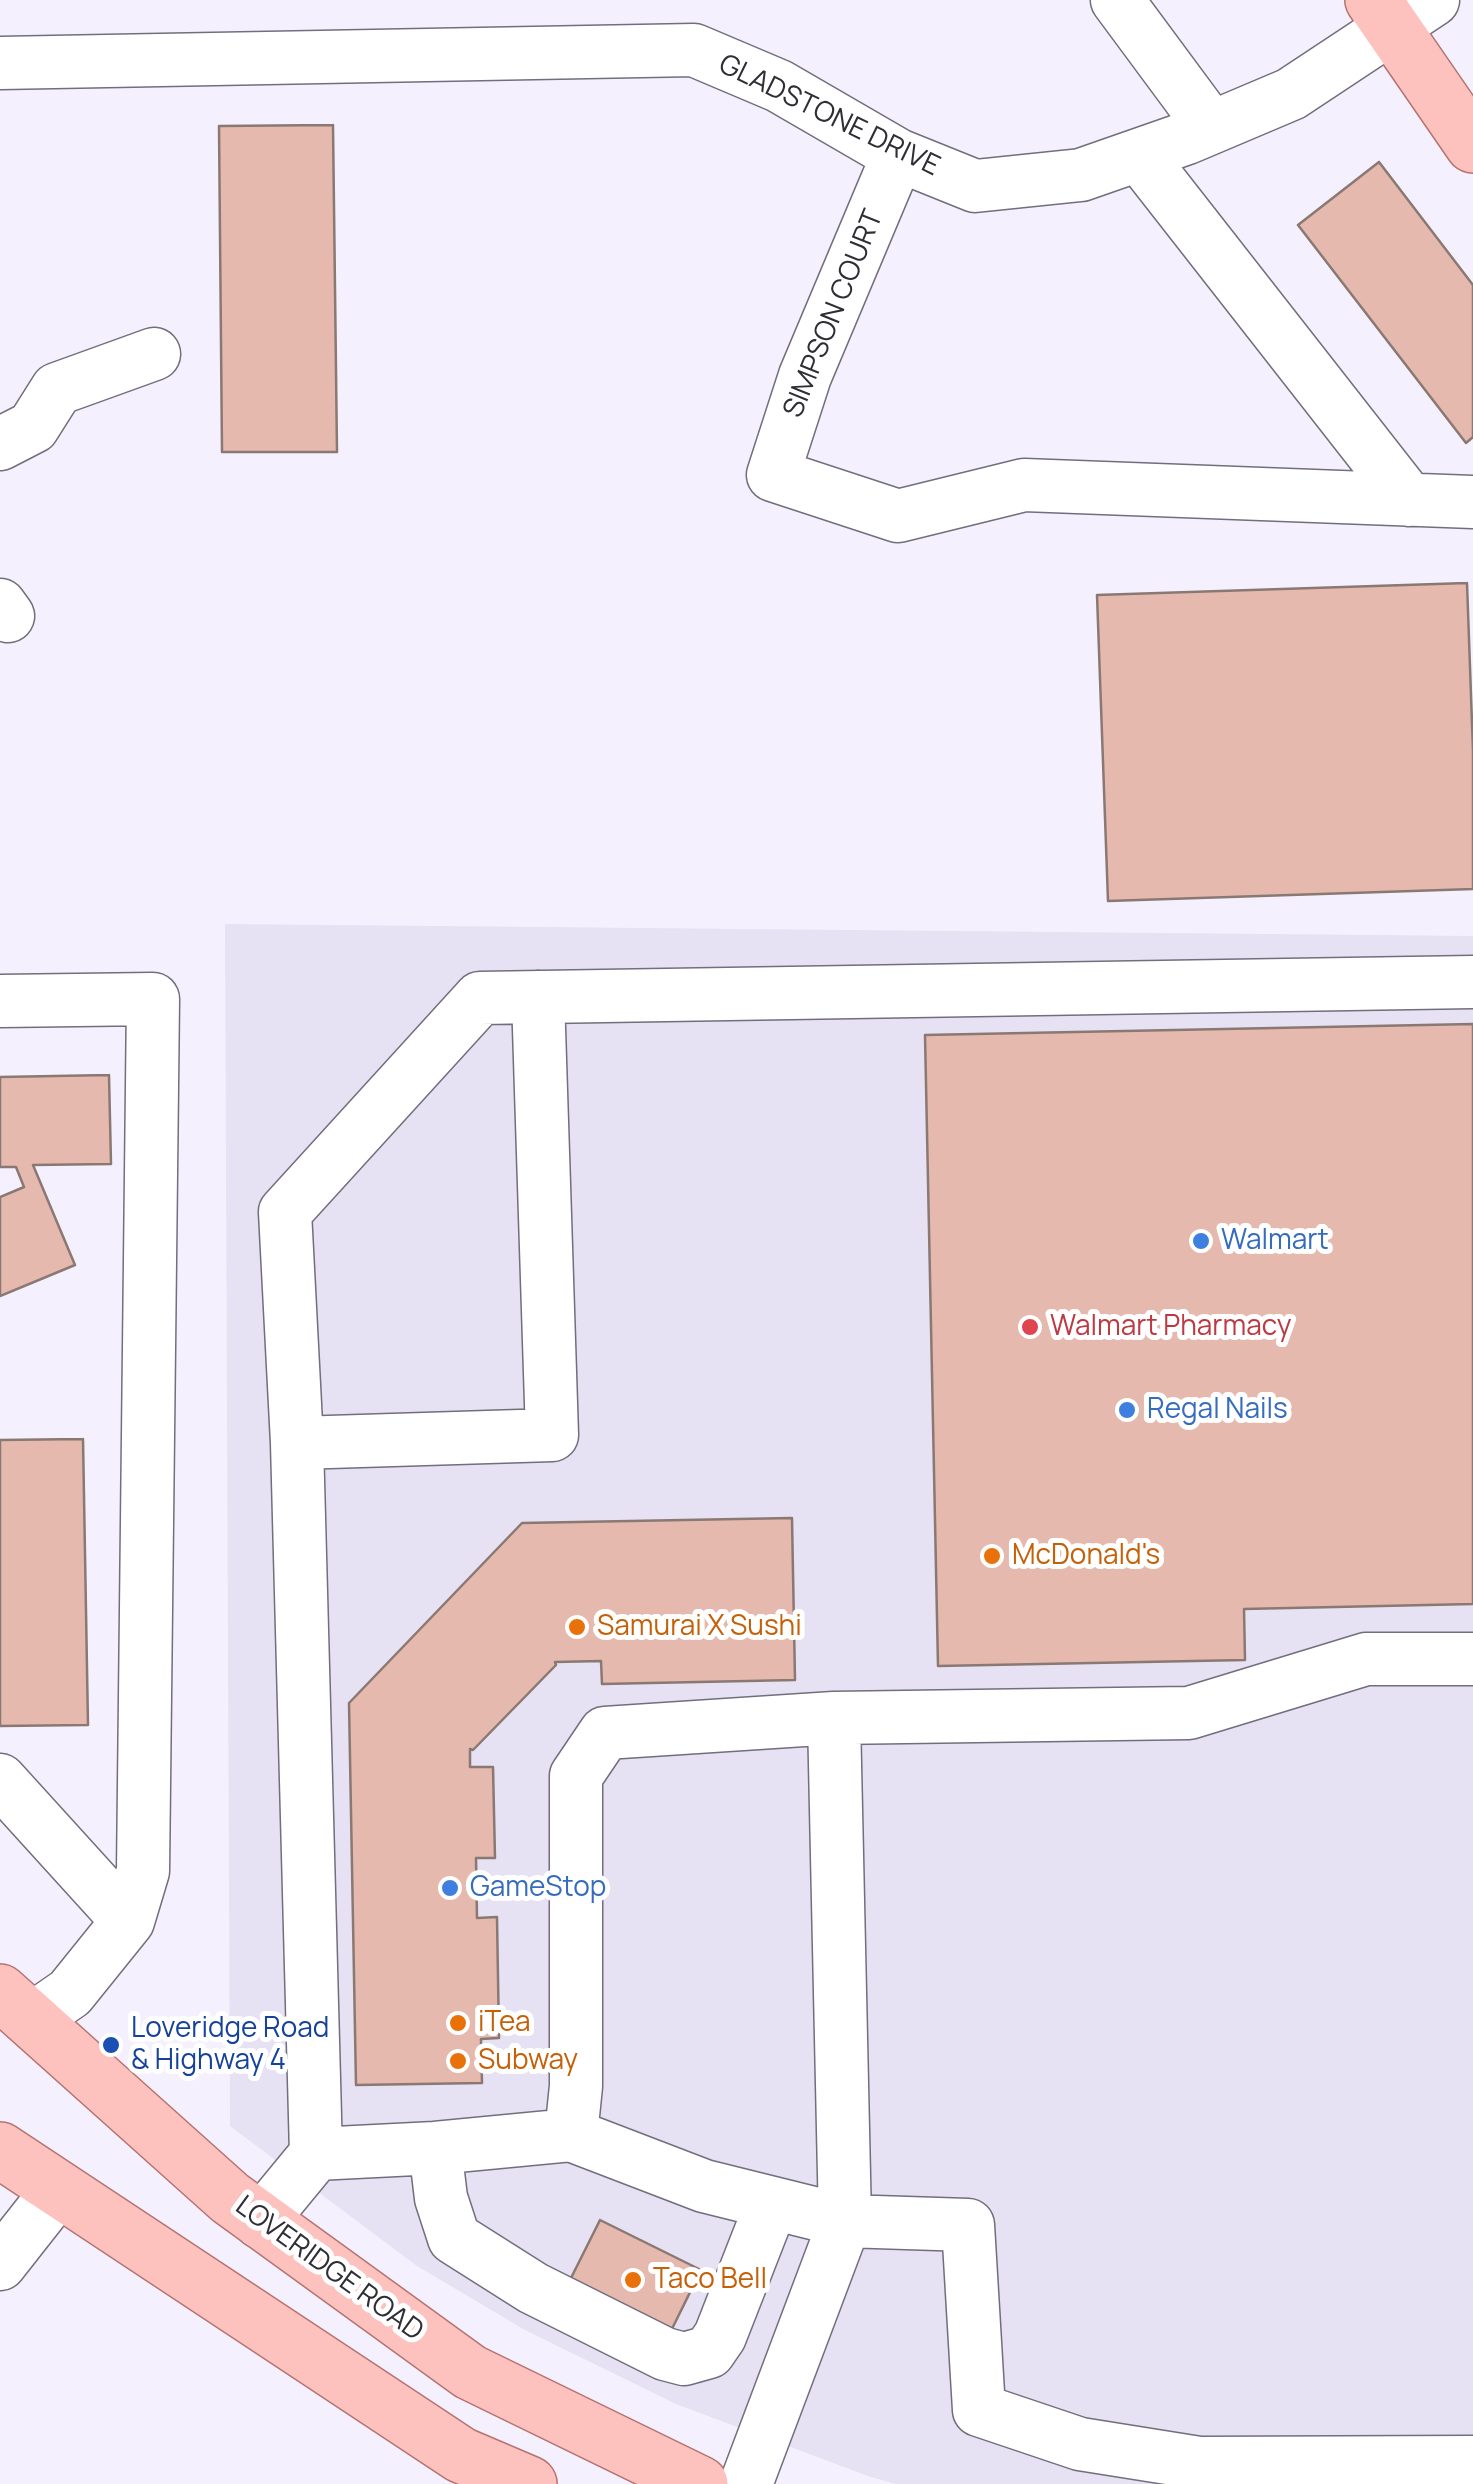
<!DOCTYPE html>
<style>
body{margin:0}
canvas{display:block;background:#f4f0fe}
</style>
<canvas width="1473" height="2484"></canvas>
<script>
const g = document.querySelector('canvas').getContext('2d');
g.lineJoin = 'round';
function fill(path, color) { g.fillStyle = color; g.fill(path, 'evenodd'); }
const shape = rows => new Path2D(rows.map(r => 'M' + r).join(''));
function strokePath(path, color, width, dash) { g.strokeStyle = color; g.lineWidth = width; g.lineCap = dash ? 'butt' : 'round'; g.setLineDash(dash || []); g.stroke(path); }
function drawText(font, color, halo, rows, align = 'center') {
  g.font = font + ' Manrope,sans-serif'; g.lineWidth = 10; g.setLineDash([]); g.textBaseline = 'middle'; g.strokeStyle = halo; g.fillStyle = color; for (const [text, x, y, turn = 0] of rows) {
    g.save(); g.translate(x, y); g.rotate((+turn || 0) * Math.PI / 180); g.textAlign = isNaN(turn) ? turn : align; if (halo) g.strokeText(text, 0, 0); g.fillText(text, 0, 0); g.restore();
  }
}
const built = shape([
 [225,924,1473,936,1473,2484,896,2484,868,2476,676,2404,525,2330,417,2266,230,2126]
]);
const building = shape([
 [333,125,337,452,222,452,219,126,333,125],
 [1379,162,1473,285,1473,437,1466,443,1298,225,1379,162],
 [1467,583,1473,751,1473,889,1108,901,1097,595,1467,583],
 [1473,1024,1473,1604,1244,1609,1245,1660,938,1666,925,1035,1473,1024],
 [109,1075,111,1164,33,1165,75,1265,0,1296,0,1197,24,1187,16,1167,0,1167,0,1077,109,1075],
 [83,1439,88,1725,0,1726,0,1440,83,1439],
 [792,1518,795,1680,602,1684,601,1661,555,1662,556,1665,473,1750,470,1749,470,1767,493,1767,495,1858,476,1858,477,1918,497,1917,499,2038,481,2039,482,2083,356,2085,349,1703,522,1523,792,1518],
 [600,2220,701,2270,667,2339,565,2290,600,2220]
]);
const minor = shape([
 [1117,0,1211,127],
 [0,63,694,50,779,86,898,155,975,186,1081,175,1187,138,1291,94,1433,0],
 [898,155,805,376,773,475,898,516,1024,485,1473,502],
 [1139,155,1409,500],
 [0,444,33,427,57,389,154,354],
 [0,605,8,616],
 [0,1001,153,999,143,1871,128,1921,70,1993,31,2020],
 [297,1443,552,1435,538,997],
 [0,1780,128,1921],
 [571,2135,704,2186,845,2221,968,2225,979,2410,1080,2444,1199,2463,1473,2462],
 [435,2148,441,2198,454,2238,533,2288,665,2354,684,2359,709,2352,720,2336,772,2203],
 [316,2154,297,1443,285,1212,480,998,1473,982],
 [260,2222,316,2154,435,2148,571,2135,576,2086,576,1776,605,1733,834,1718,1189,1713,1366,1659,1473,1659],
 [0,2264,59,2189],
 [746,2484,845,2221,834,1718]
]);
const major = shape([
 [1373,0,1473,145],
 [0,1992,230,2198,470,2372,700,2484],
 [0,2150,461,2455,529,2484]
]);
const markers = [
 [1201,1241,10,"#3f7fe0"],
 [1030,1327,10,"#e0444e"],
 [1127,1410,10,"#3f7fe0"],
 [992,1556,10,"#e8710a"],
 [577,1627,10,"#e8710a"],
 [450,1888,10,"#3f7fe0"],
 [458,2023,10,"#e8710a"],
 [111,2045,10,"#1a4fb4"],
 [458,2061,10,"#e8710a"],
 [633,2280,10,"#e8710a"]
];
const streetNames = [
 ["GLADSTONE DRIVE",829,116,26],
 ["SIMPSON COURT",834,314,-68],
 ["LOVERIDGE ROAD",329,2269,36]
];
const shopNames = [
 ["Walmart",1221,1241],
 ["Regal Nails",1147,1410],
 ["GameStop",470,1888]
];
const healthNames = [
 ["Walmart Pharmacy",1050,1327]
];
const foodNames = [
 ["McDonald's",1012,1556],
 ["Samurai X Sushi",597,1627],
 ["iTea",478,2023],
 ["Subway",478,2061],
 ["Taco Bell",653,2280]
];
const transitNames = [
 ["Loveridge Road",131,2029],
 ["& Highway 4",131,2061]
];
fill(built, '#e6e1f3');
fill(building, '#e5b9ae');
strokePath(building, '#8a7873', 2.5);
strokePath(minor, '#726e7d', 55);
strokePath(major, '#b57471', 58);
strokePath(minor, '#fff', 52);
strokePath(major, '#fdc2bd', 55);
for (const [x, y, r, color] of markers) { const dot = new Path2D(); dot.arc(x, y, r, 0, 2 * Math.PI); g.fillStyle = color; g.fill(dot); strokePath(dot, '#fff', 4); }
drawText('28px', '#302e35', '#fff', streetNames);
drawText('28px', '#366cbe', '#fff', shopNames, 'left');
drawText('28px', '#be3a42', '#fff', healthNames, 'left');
drawText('28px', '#c56008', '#fff', foodNames, 'left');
drawText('28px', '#164399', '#fff', transitNames, 'left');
</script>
